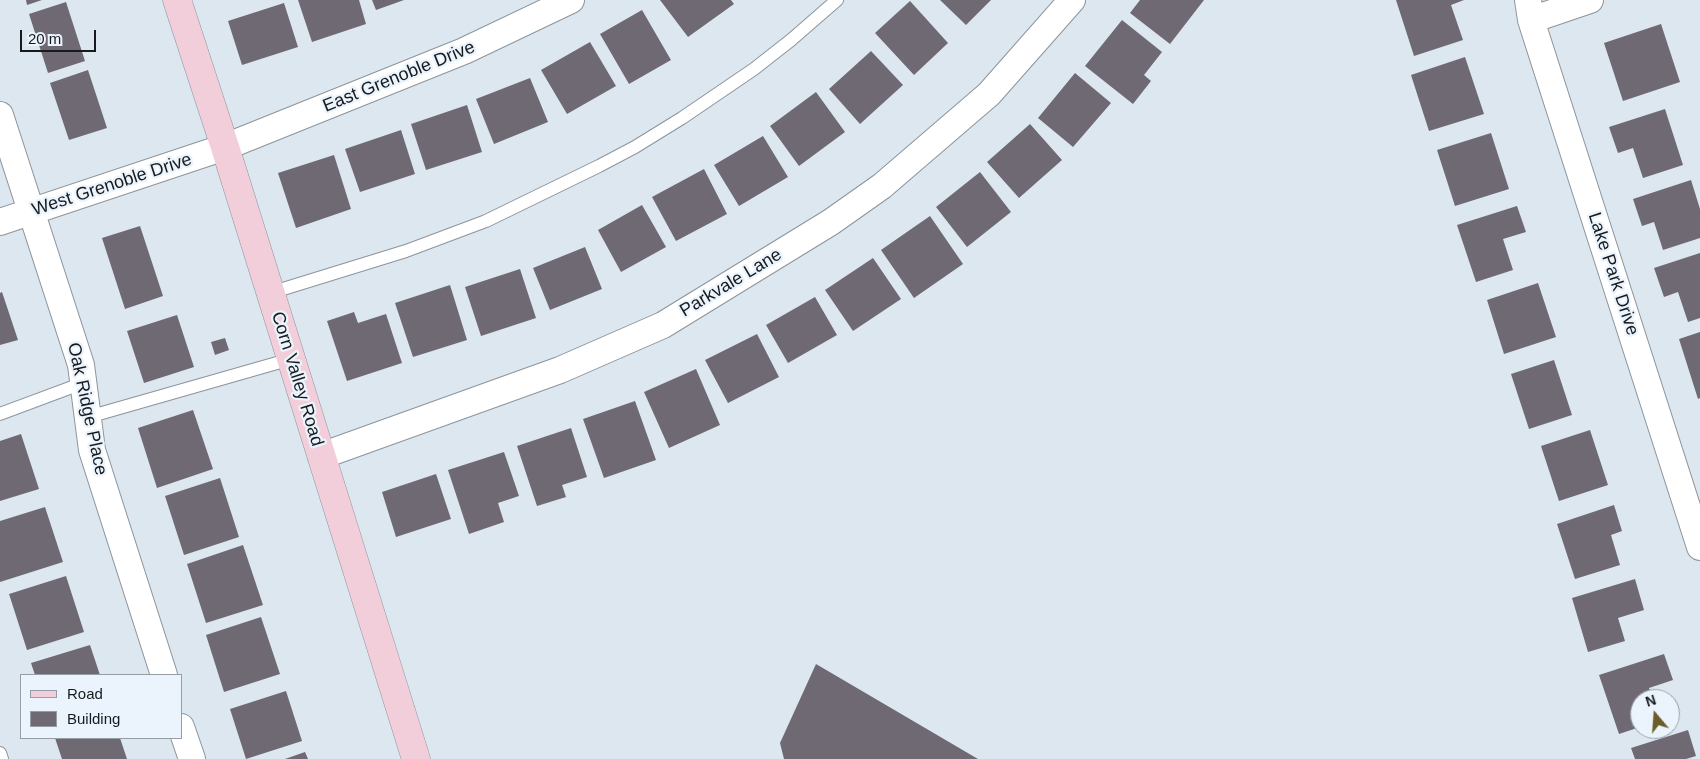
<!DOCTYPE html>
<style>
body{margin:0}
#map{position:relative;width:1700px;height:759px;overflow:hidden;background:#dde7f0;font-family:Helvetica,sans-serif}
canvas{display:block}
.legend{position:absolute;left:20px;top:674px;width:162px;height:65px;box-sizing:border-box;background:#ebf4fd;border:1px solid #969da4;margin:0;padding:6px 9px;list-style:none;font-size:15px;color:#171b1e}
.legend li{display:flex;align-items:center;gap:10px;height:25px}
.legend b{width:25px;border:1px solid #969da4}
.north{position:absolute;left:1630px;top:689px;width:50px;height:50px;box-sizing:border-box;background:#ebf4fd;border:1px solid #969da4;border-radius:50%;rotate:342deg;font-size:14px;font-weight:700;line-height:20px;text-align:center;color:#171b1e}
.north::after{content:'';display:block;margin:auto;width:18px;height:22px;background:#6b5d2a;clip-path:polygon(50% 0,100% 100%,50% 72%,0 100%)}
.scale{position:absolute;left:20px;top:30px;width:76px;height:22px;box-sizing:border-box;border:2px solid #171b1e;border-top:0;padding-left:6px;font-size:15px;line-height:18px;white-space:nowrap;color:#171b1e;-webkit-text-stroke:4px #ebf4fd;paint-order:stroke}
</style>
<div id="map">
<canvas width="1700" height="759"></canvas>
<ul class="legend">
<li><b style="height:6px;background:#f1ceda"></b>Road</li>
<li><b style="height:14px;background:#6e6973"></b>Building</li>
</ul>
<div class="north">N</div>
<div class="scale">20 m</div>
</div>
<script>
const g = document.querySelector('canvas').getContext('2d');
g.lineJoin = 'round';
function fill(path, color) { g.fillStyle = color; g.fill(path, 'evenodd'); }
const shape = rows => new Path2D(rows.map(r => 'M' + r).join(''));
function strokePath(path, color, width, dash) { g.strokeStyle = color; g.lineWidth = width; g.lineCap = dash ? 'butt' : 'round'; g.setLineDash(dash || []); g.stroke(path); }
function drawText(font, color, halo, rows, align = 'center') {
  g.font = font + ' Helvetica,sans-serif'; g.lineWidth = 4.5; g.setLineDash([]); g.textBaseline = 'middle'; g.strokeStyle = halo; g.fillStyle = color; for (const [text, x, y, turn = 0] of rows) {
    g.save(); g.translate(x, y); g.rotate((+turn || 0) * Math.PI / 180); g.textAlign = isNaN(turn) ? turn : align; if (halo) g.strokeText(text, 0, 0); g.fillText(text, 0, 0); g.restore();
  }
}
const building = shape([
 [26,0,42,0,27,5],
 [298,0,359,0,366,24,312,42],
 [372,0,404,0,376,10],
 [660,0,731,0,734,4,688,37],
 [940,0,991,0,966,25],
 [1140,0,1204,0,1170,44,1130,13],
 [1396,0,1464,0,1451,5,1463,40,1414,56],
 [910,1,948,43,914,75,875,33],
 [66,2,85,61,48,73,29,14],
 [284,3,298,47,242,65,228,21],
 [642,10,671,60,629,84,600,34],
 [1122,20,1162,52,1144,75,1151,81,1133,104,1085,66],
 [1661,24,1680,82,1623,101,1604,43],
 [590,42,616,86,567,114,541,70],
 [871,51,903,85,860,124,829,89],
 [1465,57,1484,114,1429,131,1411,75],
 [88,70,107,128,69,140,50,83],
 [1075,73,1111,103,1073,147,1038,118],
 [530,78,548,122,494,144,476,99],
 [816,92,845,132,799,166,770,126],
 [467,105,482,152,426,170,411,124],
 [1665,109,1683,165,1643,178,1633,148,1618,153,1609,127],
 [1030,124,1062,160,1019,198,987,162],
 [401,130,415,174,360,192,345,149],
 [1491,133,1509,189,1455,206,1437,150],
 [763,136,788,177,739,206,714,165],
 [334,155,351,209,296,228,278,173],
 [704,169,727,214,676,241,652,197],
 [980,172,1011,212,967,247,936,207],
 [1691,180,1700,209,1700,238,1663,250,1654,222,1642,226,1633,199],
 [642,205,666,247,621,272,598,230],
 [1517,206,1526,232,1503,239,1513,270,1476,282,1457,225],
 [930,216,963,264,914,298,881,250],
 [140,226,163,296,125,309,102,238],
 [585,247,602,289,550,310,533,268],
 [1700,253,1700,318,1688,322,1678,292,1664,297,1654,268],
 [873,258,901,299,853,331,825,290],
 [520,269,536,318,481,336,465,287],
 [1538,283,1556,337,1504,354,1487,300],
 [450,285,467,340,413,357,395,303],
 [2,292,18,340,0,345,0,293],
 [815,297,837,335,788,363,766,325],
 [354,312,358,323,386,314,402,363,347,381,327,321],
 [177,315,194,367,144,383,127,331],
 [1700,332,1700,398,1698,399,1679,339],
 [757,334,779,377,728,403,705,360],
 [225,338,229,350,215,355,211,342],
 [1554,360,1572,415,1529,429,1511,374],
 [696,369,720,425,669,448,644,392],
 [635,401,656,460,604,478,583,419],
 [193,410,213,469,157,488,138,428],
 [571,428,587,477,562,485,566,497,537,506,517,446],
 [1590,430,1608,485,1559,501,1541,446],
 [21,434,39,489,0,501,0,441],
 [504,452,519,496,498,503,504,522,469,534,448,470],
 [436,474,451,519,396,537,382,492],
 [220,478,239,537,184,555,165,496],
 [1614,505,1622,531,1611,535,1620,565,1575,579,1557,524],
 [45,507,63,562,0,582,0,521],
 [243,545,263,605,206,623,187,564],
 [66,576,84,632,27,650,9,594],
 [1635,579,1644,610,1618,618,1625,641,1588,652,1572,598],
 [261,617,280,674,224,692,206,635],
 [90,645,100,675,35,675,31,663],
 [1664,654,1673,680,1649,688,1653,699,1640,699,1640,727,1619,734,1599,675],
 [816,664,978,759,784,759,780,743],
 [286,691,302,741,246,759,230,709],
 [1688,730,1696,756,1686,759,1635,759,1631,748],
 [55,738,120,738,127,759,62,759],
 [305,752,308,759,285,759]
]);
const lane = shape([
 [270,293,406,251,486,221,599,166,635,147,682,118,754,69,791,40,837,0],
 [0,414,83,383],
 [88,417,291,359],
 [0,753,2,759]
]);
const street = shape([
 [1528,0,1531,20,1700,547],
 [1531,20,1590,0],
 [0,115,81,365,92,450,164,675],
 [0,222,225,147,464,51,571,0],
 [321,456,560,370,663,325,831,222,882,186,989,94,1072,0],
 [181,727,192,759]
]);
const secondary = shape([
 [177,0,225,147,416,759]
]);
const streetNames = [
 ["East Grenoble Drive",399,77,-22],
 ["West Grenoble Drive",112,185,-18],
 ["Lake Park Drive",1613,274,72],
 ["Parkvale Lane",731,283,-31],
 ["Corn Valley Road",297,379,73],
 ["Oak Ridge Place",87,409,78]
];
fill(building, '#6e6973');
strokePath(lane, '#8c949c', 14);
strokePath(street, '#8c949c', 28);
strokePath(secondary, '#8c949c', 29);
strokePath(lane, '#fff', 12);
strokePath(street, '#fff', 26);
strokePath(secondary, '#f1ceda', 28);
drawText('18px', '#171b1e', '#ebf4fd', streetNames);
</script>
